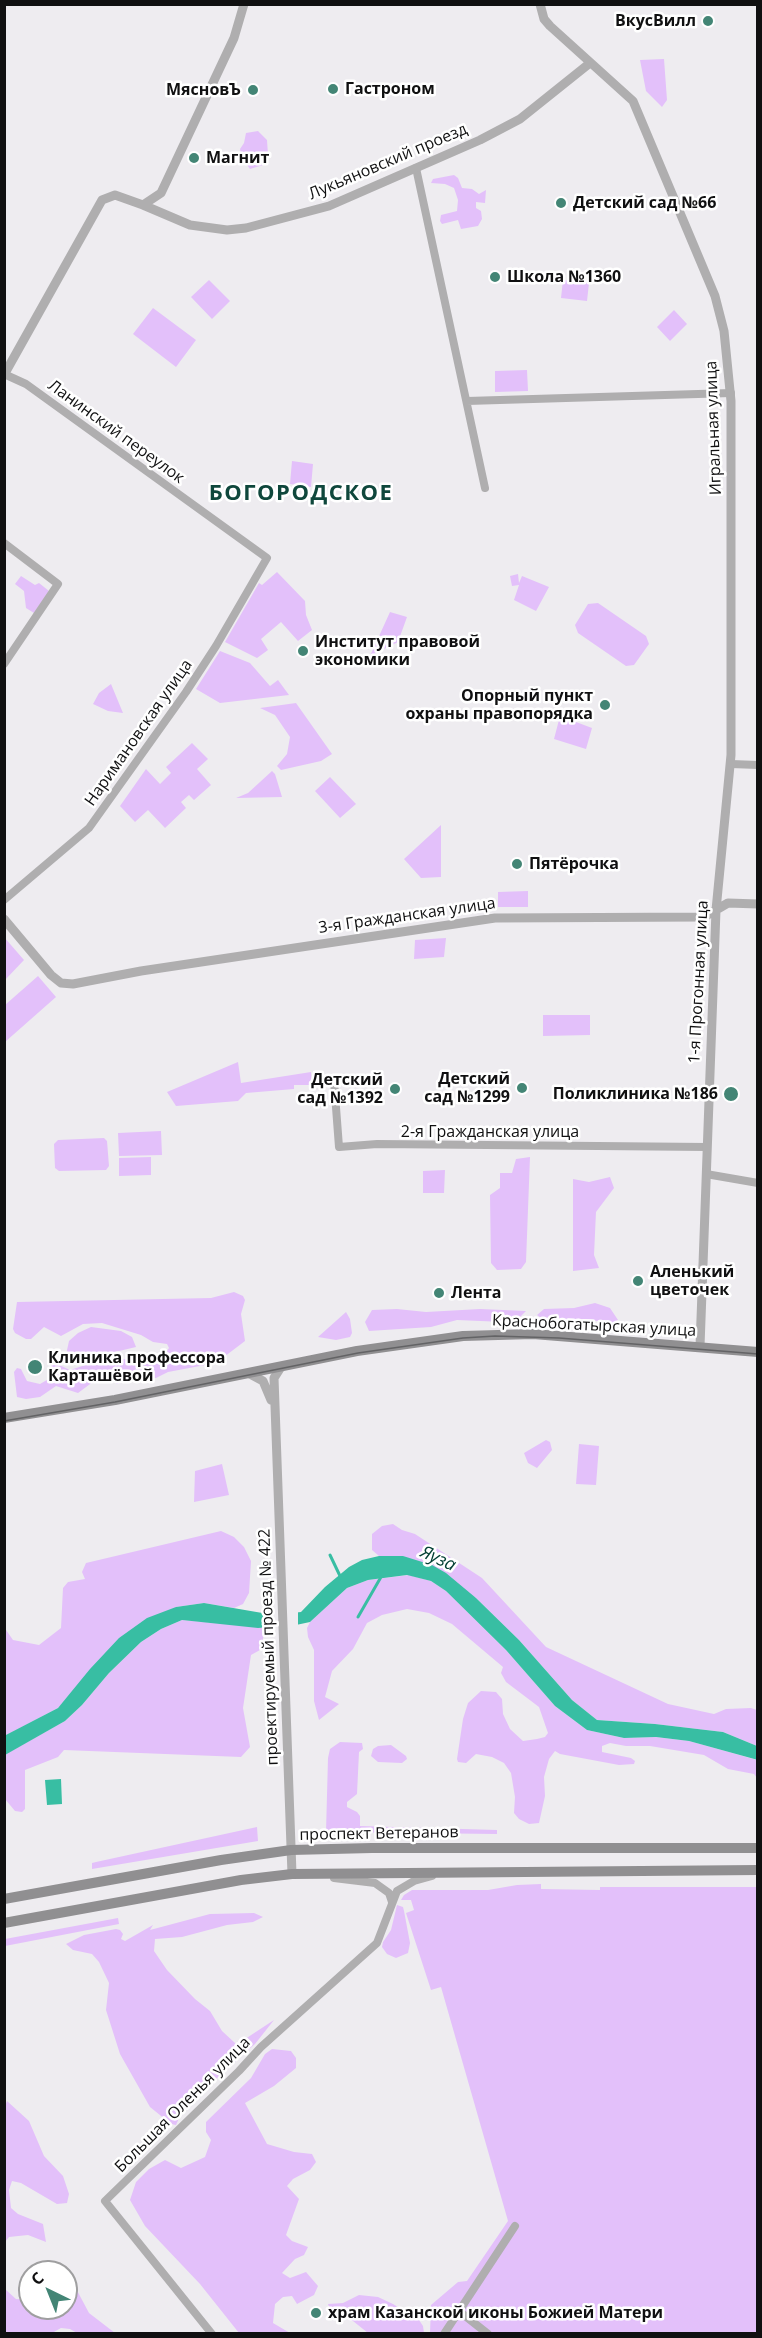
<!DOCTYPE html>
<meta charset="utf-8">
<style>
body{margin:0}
#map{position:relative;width:762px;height:2338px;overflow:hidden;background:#eeecf0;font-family:"Open Sans",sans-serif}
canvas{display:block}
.frame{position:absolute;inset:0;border:6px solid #101011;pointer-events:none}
.north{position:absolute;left:18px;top:2260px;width:60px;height:60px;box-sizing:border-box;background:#fff;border:2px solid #9f9fa0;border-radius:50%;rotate:317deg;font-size:16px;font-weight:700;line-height:24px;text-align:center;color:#101011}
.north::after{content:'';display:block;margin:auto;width:21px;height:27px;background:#438575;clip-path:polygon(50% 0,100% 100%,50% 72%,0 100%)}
</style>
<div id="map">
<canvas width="762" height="2338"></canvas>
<div class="frame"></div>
<div class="north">С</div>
</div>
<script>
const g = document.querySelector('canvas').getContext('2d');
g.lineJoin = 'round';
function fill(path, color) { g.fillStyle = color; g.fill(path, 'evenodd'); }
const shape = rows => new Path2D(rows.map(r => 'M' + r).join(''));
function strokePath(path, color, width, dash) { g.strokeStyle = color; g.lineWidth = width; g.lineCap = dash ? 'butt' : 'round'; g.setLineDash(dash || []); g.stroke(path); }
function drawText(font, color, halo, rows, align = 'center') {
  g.font = font + ' "Open Sans",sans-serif'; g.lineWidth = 5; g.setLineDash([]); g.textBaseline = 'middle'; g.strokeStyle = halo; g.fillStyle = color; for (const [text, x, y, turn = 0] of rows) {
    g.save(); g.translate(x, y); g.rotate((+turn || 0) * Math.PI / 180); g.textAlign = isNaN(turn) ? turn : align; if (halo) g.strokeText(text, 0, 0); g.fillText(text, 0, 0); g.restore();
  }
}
const green = shape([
 [664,59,667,100,662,107,646,91,640,60],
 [258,131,267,140,268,155,263,165,250,169,242,158,240,149,244,143,246,133],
 [454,175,458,178,462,188,472,189,479,194,486,190,485,203,476,202,476,208,481,211,482,219,478,226,461,229,458,220,442,224,440,221,441,215,457,211,458,200,454,188,445,184,431,183,433,179],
 [209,280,230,301,212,319,191,297],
 [563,280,589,283,587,301,561,298],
 [153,308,196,340,176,367,133,334],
 [674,310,687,324,670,341,657,327],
 [527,370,528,391,495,392,495,371],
 [292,461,313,464,311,487,290,484],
 [277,572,305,601,306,615,312,630,298,641,281,622,261,639,268,650,257,658,225,642,259,583,262,585],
 [518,574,519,583,522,576,549,587,536,611,514,600,519,585,512,586,510,576],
 [21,576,35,585,39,583,49,591,34,613,26,608,24,591,15,584],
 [598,603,646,636,649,644,634,665,626,666,578,633,575,625,588,604],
 [390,612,407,617,398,642,370,656],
 [220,651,250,663,270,686,278,680,289,695,220,703,196,689],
 [111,684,123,713,108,711,93,704,99,693],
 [296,703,332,754,321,761,281,770,277,766,287,754,290,737,275,715,260,708],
 [560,716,592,728,586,749,554,739],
 [192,743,208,759,197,769,211,785,194,800,189,795,181,802,186,808,165,828,148,810,135,822,120,806,146,769,160,784,171,773,166,767],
 [272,771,275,774,282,797,236,798,248,793],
 [330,777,356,804,340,818,315,791],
 [441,825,441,877,421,878,404,859],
 [528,891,528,907,498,907,498,892],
 [4,937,24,960,5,980,4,980],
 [446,938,444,957,414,959,415,940],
 [38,976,56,997,5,1042,5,1005],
 [543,1015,590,1015,590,1035,543,1036],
 [238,1062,241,1083,311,1072,312,1085,294,1085,294,1089,246,1093,238,1101,176,1106,167,1092],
 [161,1131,162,1155,119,1156,118,1133],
 [104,1138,107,1141,109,1166,106,1170,59,1171,55,1168,54,1144,58,1140],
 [151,1157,151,1175,119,1176,119,1158],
 [530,1157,526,1262,521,1269,497,1270,491,1263,490,1195,500,1188,500,1173,512,1173,516,1159],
 [445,1170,444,1193,423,1193,423,1171],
 [610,1177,614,1188,596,1212,594,1255,599,1268,573,1271,573,1179,589,1182],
 [234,1292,243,1296,245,1300,241,1314,245,1341,216,1363,168,1372,156,1378,146,1377,116,1384,121,1377,119,1373,105,1373,78,1393,56,1386,40,1397,26,1399,17,1397,14,1372,17,1368,21,1369,27,1381,40,1384,52,1377,54,1373,51,1365,55,1363,70,1370,101,1360,124,1359,141,1363,163,1356,169,1348,167,1344,153,1342,141,1335,102,1323,83,1324,61,1336,44,1327,31,1339,26,1339,15,1333,13,1329,17,1302,211,1298],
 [595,1303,610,1308,618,1320,614,1324,586,1319,568,1322,545,1321,537,1315,544,1309,574,1308],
 [397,1309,426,1312,480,1309,526,1311,518,1319,504,1322,457,1320,431,1327,369,1331,365,1322,372,1310],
 [346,1312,350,1319,352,1333,350,1337,336,1340,318,1337],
 [91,1327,121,1331,132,1337,136,1347,64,1364,69,1341,78,1333],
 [546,1440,550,1442,552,1450,537,1468,528,1463,524,1453],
 [579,1444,599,1446,596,1485,576,1484],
 [222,1464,229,1495,194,1502,195,1471],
 [393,1524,402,1530,415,1534,482,1578,546,1647,668,1704,714,1714,726,1709,751,1708,757,1710,757,1746,723,1732,655,1724,597,1720,572,1700,519,1640,476,1598,403,1556,379,1556,372,1550,372,1534,382,1526],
 [221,1531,234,1537,244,1547,251,1561,249,1593,243,1604,234,1608,204,1603,176,1607,71,1694,58,1708,5,1736,4,1627,13,1640,39,1645,61,1628,63,1588,68,1582,85,1579,82,1572,86,1563],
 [409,1575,431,1581,446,1591,506,1650,555,1706,587,1730,624,1738,656,1737,689,1741,729,1752,757,1760,757,1778,754,1774,728,1769,704,1755,650,1746,626,1746,610,1743,602,1746,602,1752,631,1758,635,1761,634,1764,619,1765,560,1754,555,1751,549,1759,544,1777,545,1796,539,1823,529,1824,519,1819,514,1813,515,1797,511,1773,504,1763,492,1757,476,1754,466,1763,458,1762,457,1759,463,1719,468,1703,481,1691,496,1692,502,1699,503,1714,510,1729,523,1741,537,1739,545,1737,548,1733,539,1707,506,1682,501,1673,503,1667,452,1624,429,1613,407,1609,382,1615,367,1623,353,1649,332,1671,325,1697,339,1704,319,1720,314,1701,314,1650,308,1637,307,1628,310,1622,347,1588,368,1580],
 [182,1620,266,1627,260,1650,251,1655,243,1708,250,1747,241,1757,64,1750,58,1757,25,1770,25,1809,22,1812,15,1811,5,1799,4,1755,65,1721,82,1705,109,1673,141,1642,161,1629],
 [340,1742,362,1743,363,1749,359,1752,357,1794,347,1802,347,1807,357,1812,360,1816,360,1826,497,1830,497,1834,326,1832,328,1758,330,1749],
 [391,1745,406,1756,407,1759,402,1763,378,1762,371,1756,373,1749,378,1746],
 [257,1827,258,1841,92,1869,92,1863,96,1862],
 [541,1884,541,1889,600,1890,600,1887,757,1887,757,2333,430,2333,431,2305,458,2282,467,2281,508,2221,441,1987,431,1990,406,1913,414,1910,411,1900,401,1900,404,1895,412,1890,488,1890,517,1885],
 [397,1905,403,1907,404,1911,410,1943,408,1953,396,1958,387,1954,382,1947,383,1942,391,1930],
 [254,1913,263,1917,253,1922,227,1925,182,1937,155,1939,154,1951,167,1970,195,1999,210,2011,222,2031,235,2043,239,2043,274,2020,255,2044,207,2087,180,2116,176,2125,171,2124,150,2107,120,2054,106,2010,109,1983,99,1962,92,1954,73,1950,66,1944,84,1935,116,1929,120,1930,123,1934,121,1939,125,1941,153,1925,150,1930,210,1914],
 [118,1918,119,1924,5,1946,5,1939],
 [272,2049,291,2051,296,2058,296,2068,274,2086,245,2103,267,2144,294,2152,312,2154,316,2162,310,2170,293,2179,287,2186,299,2199,286,2235,292,2241,308,2247,304,2255,295,2259,282,2273,290,2278,306,2272,318,2286,314,2295,297,2304,292,2296,283,2297,275,2304,273,2323,290,2333,239,2333,200,2284,145,2226,130,2200,136,2182,149,2169,165,2160,181,2168,205,2157,211,2140,206,2132,206,2122,251,2078,265,2054],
 [7,2101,29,2121,44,2156,63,2176,69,2194,67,2203,57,2204,21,2183,12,2181,9,2190,11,2208,18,2214,43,2224,46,2242,28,2235,9,2237,5,2242,4,2109],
 [66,2279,72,2281,89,2313,115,2333,77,2333,70,2329,61,2328,52,2333,5,2333,5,2289,16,2299,30,2300,30,2308,66,2308],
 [359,2295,378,2297,393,2304,419,2320,423,2326,424,2333,368,2333,353,2321,331,2313,328,2304,343,2303]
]);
const water = shape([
 [379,1556,403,1556,432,1565,446,1573,476,1598,519,1640,572,1700,597,1720,655,1724,723,1732,757,1746,758,1760,689,1741,656,1737,624,1738,587,1730,555,1706,506,1650,446,1591,431,1581,407,1575,368,1580,347,1588,310,1622,296,1625,258,1628,182,1620,161,1629,141,1642,109,1673,82,1705,65,1721,5,1755,4,1736,58,1708,90,1669,119,1638,147,1618,176,1607,204,1603,274,1615,301,1612,325,1587,349,1567,362,1560],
 [61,1779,62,1804,47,1805,45,1780]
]);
const pier = shape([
 [298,1609,298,1628,269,1630,268,1611,287,1612]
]);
const stream = shape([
 [330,1555,341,1578],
 [358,1617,381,1577]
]);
const minor = shape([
 [416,168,485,488],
 [4,374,26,384,267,558,216,646,186,692,89,828,4,900],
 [467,401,731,393],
 [4,543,58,584,4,664],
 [731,764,758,765],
 [334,1081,339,1147,377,1144,707,1147],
 [706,1174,758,1183],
 [334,1878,375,1883,389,1893,392,1902],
 [459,2311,488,2334],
 [212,2334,105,2201,239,2071,261,2047,377,1943,397,1891,414,1881,432,1876],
 [444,2334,515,2226]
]);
const tertiary = shape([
 [540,4,544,19,550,26,633,101,715,296,724,331,731,401,731,755,716,910,700,1346],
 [143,205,190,225,227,230,246,228,329,206,480,140,520,119,590,63],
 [4,375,102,200,115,195,143,205,161,193,234,38,244,4],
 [4,919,51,975,61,983,73,984,141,971,495,918,704,917,728,903,758,904],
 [281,1367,274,1378,292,1874],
 [250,1374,263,1381,271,1400]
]);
const secondary = shape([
 [4,1418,115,1400,357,1351,463,1336,533,1334,758,1352],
 [4,1899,221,1860,291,1850,372,1848,758,1848],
 [4,1923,241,1880,292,1874,758,1870]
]);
const tram = shape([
 [4,1421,115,1402,358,1353,463,1338,495,1336,559,1338,758,1354]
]);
const markers = [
 [708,21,6,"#438575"],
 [333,89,6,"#438575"],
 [253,90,6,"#438575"],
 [194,158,6,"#438575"],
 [561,203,6,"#438575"],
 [495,277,6,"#438575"],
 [303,651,6,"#438575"],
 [605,705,6,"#438575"],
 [517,864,6,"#438575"],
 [522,1088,6,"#438575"],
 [395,1089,6,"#438575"],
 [731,1094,8,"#438575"],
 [638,1281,6,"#438575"],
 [439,1293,6,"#438575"],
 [35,1367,8,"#438575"],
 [316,2313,6,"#438575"]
];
const poiNames = [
 ["ВкусВилл",696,21,"right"],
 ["Гастроном",345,89],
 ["МясновЪ",241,90,"right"],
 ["Магнит",206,158],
 ["Детский сад №66",573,203],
 ["Школа №1360",507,277],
 ["Институт правовой",315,642],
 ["экономики",315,660],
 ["Опорный пункт",593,696,"right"],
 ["охраны правопорядка",593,714,"right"],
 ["Пятёрочка",529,864],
 ["Детский",510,1079,"right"],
 ["сад №1299",510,1097,"right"],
 ["Детский",383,1080,"right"],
 ["сад №1392",383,1098,"right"],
 ["Поликлиника №186",718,1094,"right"],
 ["Аленький",650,1272],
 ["цветочек",650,1290],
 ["Лента",451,1293],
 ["Клиника профессора",48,1358],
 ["Карташёвой",48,1376],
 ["храм Казанской иконы Божией Матери",328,2313]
];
const streetNames = [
 ["Лукьяновский проезд",388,162,-23],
 ["Игральная улица",714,428,-92],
 ["Ланинский переулок",116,432,36],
 ["Наримановская улица",139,733,-55],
 ["3-я Гражданская улица",407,916,-8],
 ["1-я Прогонная улица",699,982,-87],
 ["2-я Гражданская улица",490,1132],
 ["Краснобогатырская улица",594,1326,3],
 ["проектируемый проезд № 422",269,1647,-92],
 ["проспект Ветеранов",379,1834,-1],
 ["Большая Оленья улица",183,2105,-45]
];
const waterNames = [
 ["Яуза",438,1559,25]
];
const districtNames = [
 ["БОГОРОДСКОЕ",301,494]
];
fill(green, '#e3c0fa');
fill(water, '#38bea3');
fill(pier, '#eeecf0');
strokePath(stream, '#38bea3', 3);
strokePath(minor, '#afaeaf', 8);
strokePath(tertiary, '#afaeaf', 9);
strokePath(secondary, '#908f91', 10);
strokePath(tram, '#636365', 1.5);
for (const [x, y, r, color] of markers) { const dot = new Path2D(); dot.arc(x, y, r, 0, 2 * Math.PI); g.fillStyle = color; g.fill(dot); strokePath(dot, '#fff', 2); }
drawText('bold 16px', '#101011', '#fff', poiNames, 'left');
drawText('16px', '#101011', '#fff', streetNames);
drawText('italic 18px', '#044035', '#fff', waterNames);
g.letterSpacing = '1.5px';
drawText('bold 22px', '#0f473c', '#fff', districtNames);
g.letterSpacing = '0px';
</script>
